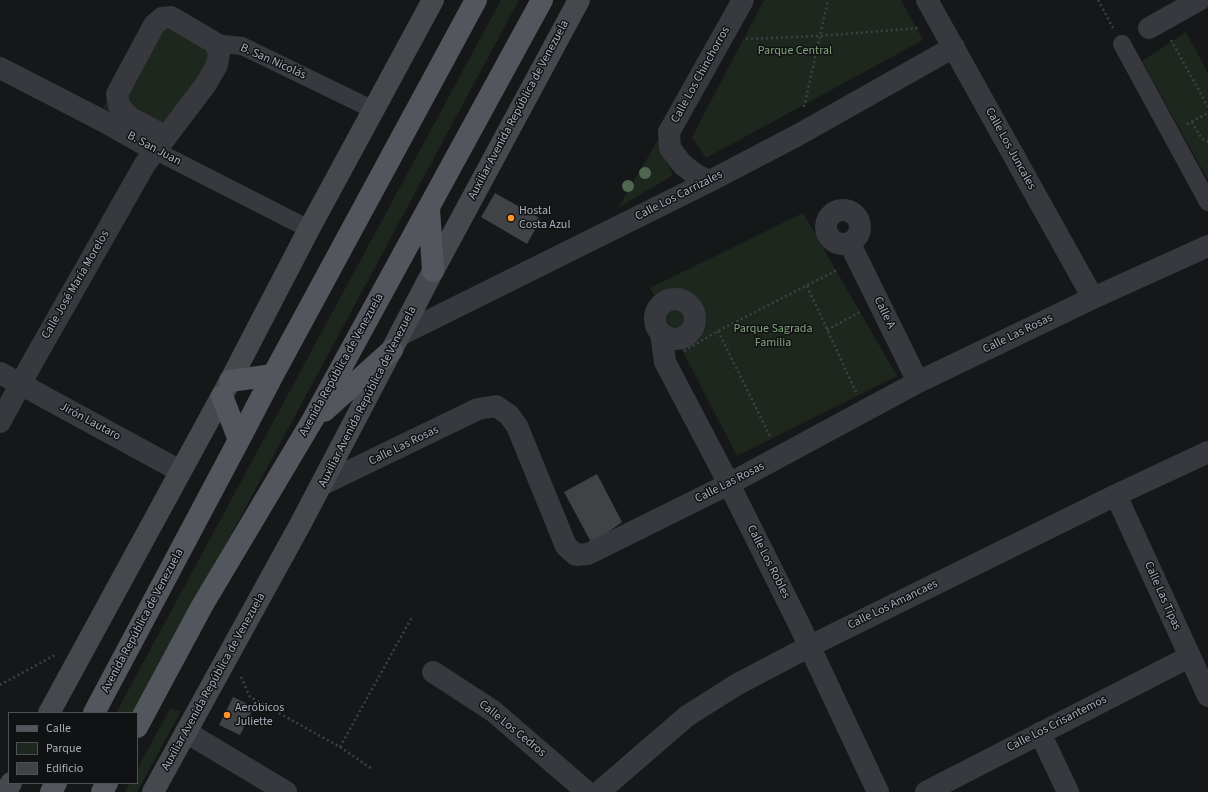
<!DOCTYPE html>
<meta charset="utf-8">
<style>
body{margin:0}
#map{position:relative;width:1208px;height:792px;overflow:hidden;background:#161719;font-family:"Source Sans 3",sans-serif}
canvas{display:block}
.legend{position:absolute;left:8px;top:712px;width:130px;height:72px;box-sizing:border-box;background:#111214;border:1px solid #4d5156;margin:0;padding:5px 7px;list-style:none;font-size:12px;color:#a7b0ba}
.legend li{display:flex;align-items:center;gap:8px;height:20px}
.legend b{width:20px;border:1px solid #4d5156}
</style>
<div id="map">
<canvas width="1208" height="792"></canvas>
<ul class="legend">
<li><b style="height:5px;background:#53575d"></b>Calle</li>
<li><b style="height:11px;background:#1e271e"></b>Parque</li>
<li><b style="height:11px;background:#404246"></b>Edificio</li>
</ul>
</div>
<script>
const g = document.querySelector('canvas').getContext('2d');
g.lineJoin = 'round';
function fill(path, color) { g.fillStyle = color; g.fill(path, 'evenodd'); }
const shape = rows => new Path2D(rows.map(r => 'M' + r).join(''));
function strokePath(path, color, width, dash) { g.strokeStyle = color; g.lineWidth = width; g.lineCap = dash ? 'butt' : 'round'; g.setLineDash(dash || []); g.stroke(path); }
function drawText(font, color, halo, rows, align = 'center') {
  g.font = font + ' "Source Sans 3",sans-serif'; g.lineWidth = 3; g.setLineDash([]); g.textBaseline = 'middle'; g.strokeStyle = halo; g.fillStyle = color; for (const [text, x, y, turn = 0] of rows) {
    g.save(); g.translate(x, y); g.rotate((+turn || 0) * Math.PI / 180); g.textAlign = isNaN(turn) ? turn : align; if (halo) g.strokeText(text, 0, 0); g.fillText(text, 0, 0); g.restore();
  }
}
const green = shape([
 [501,0,519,0,135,713,116,713],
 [764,0,901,0,923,40,706,158,692,137],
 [155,12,219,47,168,144,103,108],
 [1186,32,1208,73,1208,180,1142,61],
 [658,140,673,175,618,208],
 [803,213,897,376,737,456,650,288],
 [170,709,181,711,137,792,125,792,130,783,137,783,137,769]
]);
const building = shape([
 [495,193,541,219,527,244,481,217],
 [597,474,622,522,592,544,564,492],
 [233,697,254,707,240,735,219,725]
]);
const path = shape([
 [1098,0,1113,28],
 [746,39,819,36,919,28],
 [1171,40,1208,107],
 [804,107,828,0],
 [1192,122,1202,139,1207,141,1208,142],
 [1187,124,1208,113],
 [807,286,856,392],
 [827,330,860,312],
 [718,331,771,438],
 [684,351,718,331,839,269],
 [241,677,250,697,340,747,372,769],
 [0,685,55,655],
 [340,747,412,617]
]);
const pedestrian = shape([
 [215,43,242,46,374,110],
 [1122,44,1208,202],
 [156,151,309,229]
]);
const minor = shape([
 [927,0,1093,298],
 [1149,28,1199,0],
 [0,68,105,122,156,151],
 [710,181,696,175,682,164,670,148,669,132,743,0],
 '826 227a17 17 0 1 1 34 0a17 17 0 1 1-34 0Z',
 [850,244,918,382],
 '655 319a20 20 0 1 1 40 0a20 20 0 1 1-40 0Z',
 [661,333,665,362,729,484,798,622,878,792],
 [400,335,710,181,798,135,954,47],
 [0,373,180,471],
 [0,422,32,363,145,164,166,137,206,84,217,65,219,53,215,43,171,17,162,18,154,25,117,94,119,106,129,117,166,137],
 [323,484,478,409,496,406,509,415,517,426,566,546,576,555,588,554,729,484,918,382,1093,298,1208,246],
 [1116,495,1208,696],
 [433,672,493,711,587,792],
 [186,732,286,792],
 [1040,733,1068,792],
 [599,792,687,716,736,685,810,646,1116,495,1208,452],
 [926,792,1189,657]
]);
const secondary = shape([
 [49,713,230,381,309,229,433,0],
 [6,792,11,783],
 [153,792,301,523,433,271,579,0]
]);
const primary = shape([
 [429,208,433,271],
 [230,381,273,375],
 [222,396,239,440],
 [324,411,392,350],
 [94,713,239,440,273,375,476,0],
 [137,727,202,606,312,421,542,0],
 [51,792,56,783],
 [102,792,107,783]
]);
const trees = [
 [645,173],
 [628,186]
];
const markers = [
 [511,218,4,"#ff9528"],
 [227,715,4,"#ff9528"]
];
const parkNames = [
 ["Parque Central",795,51],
 ["Parque Sagrada",773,329],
 ["Familia",773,343]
];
const streetNames = [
 ["B. San Nicolás",273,62,24],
 ["Calle Los Chinchorros",701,75,-61],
 ["Auxiliar Avenida República de Venezuela",519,110,-62],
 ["B. San Juan",154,149,28],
 ["Calle Los Juncales",1010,149,61],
 ["Calle Los Carrizales",679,196,-27],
 ["Calle José María Morelos",76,285,-60],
 ["Calle A",884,313,64],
 ["Calle Las Rosas",1018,334,-26],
 ["Avenida República de Venezuela",342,365,-61],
 ["Auxiliar Avenida República de Venezuela",368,397,-63],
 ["Jirón Lautaro",90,422,28],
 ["Calle Las Rosas",404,446,-26],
 ["Calle Las Rosas",730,483,-27],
 ["Calle Los Robles",768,562,63],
 ["Calle Las Tipas",1162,596,66],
 ["Calle Los Amancaes",893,605,-26],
 ["Avenida República de Venezuela",143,621,-62],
 ["Auxiliar Avenida República de Venezuela",214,682,-61],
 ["Calle Los Crisantemos",1057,724,-27],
 ["Calle Los Cedros",512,729,39]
];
const poiNames = [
 ["Hostal",519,211],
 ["Costa Azul",519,225],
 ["Aeróbicos",235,708],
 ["Juliette",235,722]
];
fill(green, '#1e271e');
fill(building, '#404246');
strokePath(path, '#3d4145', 2.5, [2, 3]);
strokePath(pedestrian, '#37393e', 18);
strokePath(minor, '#37393e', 22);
strokePath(secondary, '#45494e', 22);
strokePath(primary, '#53575d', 22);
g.fillStyle = '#516650';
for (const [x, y] of trees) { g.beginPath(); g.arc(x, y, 6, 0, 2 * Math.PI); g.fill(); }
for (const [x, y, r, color] of markers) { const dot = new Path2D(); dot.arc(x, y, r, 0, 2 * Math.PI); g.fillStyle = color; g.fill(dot); strokePath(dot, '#111214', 1.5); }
drawText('12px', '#81a67d', '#111214', parkNames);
drawText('12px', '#a7b0ba', '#111214', streetNames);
drawText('12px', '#a7b0ba', '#111214', poiNames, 'left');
</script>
